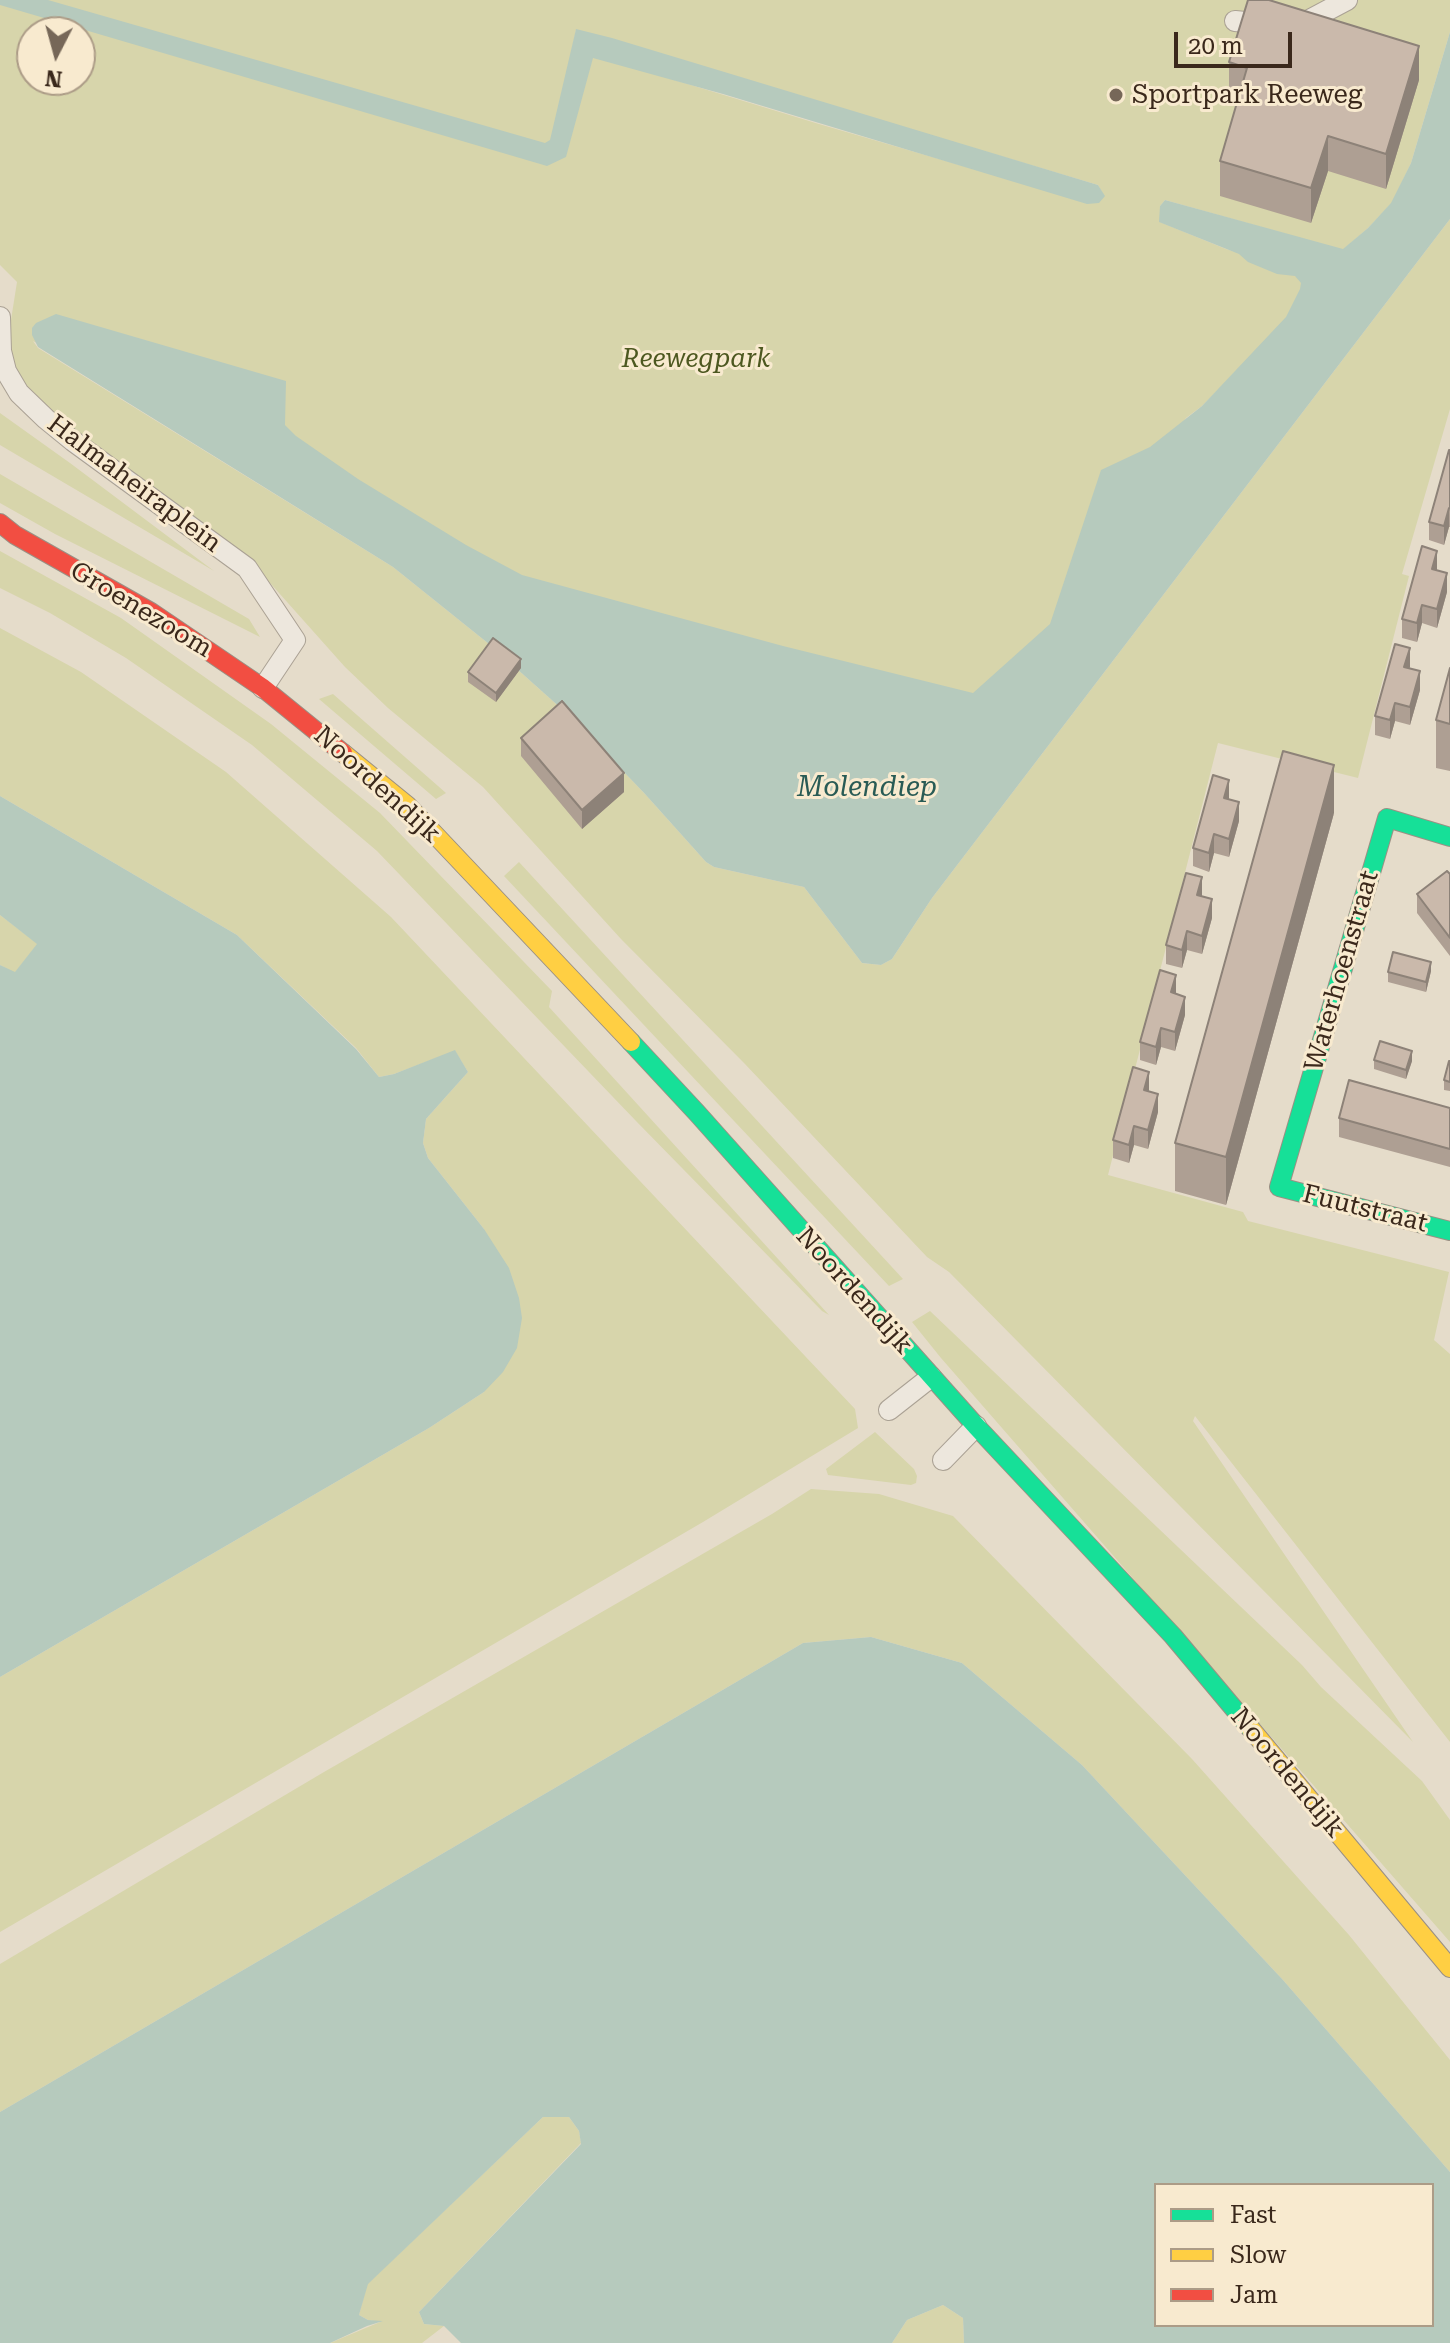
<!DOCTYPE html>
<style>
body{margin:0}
#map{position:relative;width:1450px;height:2343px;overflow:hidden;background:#e5dcca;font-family:"Roboto Serif",serif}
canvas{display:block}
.legend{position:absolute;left:1154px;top:2183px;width:280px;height:144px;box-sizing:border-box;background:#f8eacf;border:2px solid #ac9c87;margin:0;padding:10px 14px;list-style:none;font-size:24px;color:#3a281b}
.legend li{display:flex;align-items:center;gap:16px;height:40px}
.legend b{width:40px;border:2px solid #ac9c87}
.north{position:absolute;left:16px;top:16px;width:80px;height:80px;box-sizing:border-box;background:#f8eacf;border:2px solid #ac9c87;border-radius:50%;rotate:186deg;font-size:22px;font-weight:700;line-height:32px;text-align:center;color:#3a281b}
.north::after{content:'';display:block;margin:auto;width:28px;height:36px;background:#766758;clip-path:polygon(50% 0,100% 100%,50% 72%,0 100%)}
.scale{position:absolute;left:1174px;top:32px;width:118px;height:36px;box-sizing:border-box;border:4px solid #3a281b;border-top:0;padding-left:10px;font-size:24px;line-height:28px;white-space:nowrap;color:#3a281b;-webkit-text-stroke:6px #f8eacf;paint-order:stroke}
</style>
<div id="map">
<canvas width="1450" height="2343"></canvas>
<ul class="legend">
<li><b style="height:10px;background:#16e098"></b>Fast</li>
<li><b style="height:10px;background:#ffcf43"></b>Slow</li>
<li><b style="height:10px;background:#f24e42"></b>Jam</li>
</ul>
<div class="north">N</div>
<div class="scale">20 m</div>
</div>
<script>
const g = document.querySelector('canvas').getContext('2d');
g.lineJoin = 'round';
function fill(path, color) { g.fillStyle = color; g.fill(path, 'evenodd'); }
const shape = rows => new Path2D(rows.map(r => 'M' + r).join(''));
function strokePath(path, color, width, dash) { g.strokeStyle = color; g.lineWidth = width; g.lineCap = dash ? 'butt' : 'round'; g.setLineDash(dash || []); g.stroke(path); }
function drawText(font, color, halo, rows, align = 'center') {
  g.font = font + ' "Roboto Serif",serif'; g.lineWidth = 6; g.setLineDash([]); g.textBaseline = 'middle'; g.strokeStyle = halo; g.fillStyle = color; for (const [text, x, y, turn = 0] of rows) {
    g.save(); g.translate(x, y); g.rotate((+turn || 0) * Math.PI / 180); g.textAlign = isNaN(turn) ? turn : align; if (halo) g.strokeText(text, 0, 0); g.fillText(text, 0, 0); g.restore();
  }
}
const green = shape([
 [0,0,1450,0,1450,32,1411,163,1392,203,1368,228,1343,250,1165,200,1160,206,1160,222,1226,249,1327,280,1202,406,1186,418,1062,626,978,700,487,574,33,341,38,348,393,567,489,644,573,719,645,794,706,862,714,867,804,887,862,963,881,965,892,959,932,898,1450,219,1450,409,1402,574,1409,576,1358,778,1218,743,1108,1175,1243,1212,1248,1221,1252,1222,1449,1272,1434,1340,1450,1354,1450,1742,1195,1416,1193,1421,1413,1742,949,1272,927,1257,745,1064,621,939,483,787,388,708,345,667,271,584,191,517,47,412,21,383,10,362,11,320,17,282,0,265],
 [576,30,1098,185,1104,196,1090,203,819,124,573,49,568,69],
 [32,32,80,32,80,80,32,80],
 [0,413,70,463,214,571,0,445],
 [0,474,249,619,260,637,55,534,0,503],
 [0,551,121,618,271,724,380,813,552,991,549,1007,829,1315,822,1311,636,1121,377,851,252,745,126,658,50,613,0,588],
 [0,628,81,672,226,772,391,917,855,1409,858,1428,703,1522,0,1932,0,1677,429,1428,484,1392,484,1229,428,1158,423,1143,426,1119,468,1072,455,1051,394,1074,379,1077,356,1048,237,935,0,796],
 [333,694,446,793,436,799,319,699],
 [519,862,903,1279,889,1286,504,876],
 [0,915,38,944,15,973,0,965],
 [930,1311,1302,1665,1321,1687,1422,1781,1450,1820,1450,1942,941,1358,912,1322],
 [875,1432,914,1469,917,1476,916,1483,911,1485,828,1475,826,1469],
 [811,1489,879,1494,953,1516,1192,1759,1349,1935,1450,2060,1450,2172,1283,1980,1082,1765,962,1663,871,1637,803,1643,0,2112,0,1964,324,1772,772,1514],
 [543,2117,569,2117,579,2131,581,2143,419,2312,424,2324,444,2326,422,2343,330,2343,380,2322,368,2320,359,2315,367,2284],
 [943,2305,963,2318,964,2343,892,2343,907,2320]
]);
const water = shape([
 [0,0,48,0,545,143,550,140,576,29,612,38,1098,185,1105,196,1099,203,1087,204,723,94,593,58,566,157,547,166,0,5],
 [1450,32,1450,219,932,898,892,959,881,965,862,963,804,887,714,867,706,862,645,794,573,719,489,644,393,567,38,347,32,335,32,328,36,323,56,314,286,381,285,425,296,436,358,479,466,545,522,575,783,646,973,693,1050,624,1101,470,1150,447,1202,406,1286,317,1300,289,1301,283,1295,276,1277,274,1248,262,1239,254,1159,222,1160,206,1165,200,1343,249,1368,228,1391,203,1411,163],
 [0,796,237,935,356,1049,379,1077,394,1074,455,1050,468,1072,426,1119,423,1143,428,1158,484,1229,509,1268,519,1298,522,1318,517,1348,503,1372,484,1392,429,1428,0,1677,0,965,15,972,37,944,0,915],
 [871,1637,962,1663,1082,1765,1283,1980,1450,2172,1450,2343,964,2343,963,2318,943,2305,907,2320,892,2343,461,2343,444,2326,424,2324,419,2312,581,2144,579,2131,569,2117,543,2117,368,2284,359,2315,368,2320,383,2321,367,2326,330,2343,0,2343,0,2112,803,1643],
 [1156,2185,1432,2185,1432,2325,1156,2325]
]);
const lane = shape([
 [1235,21,1296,27,1347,0],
 [0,317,1,351,6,371,19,393,46,419,73,441,247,568,295,640,263,688],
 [889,1410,931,1377],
 [943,1460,976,1426]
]);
const fast = shape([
 [1450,837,1387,818,1279,1187,1450,1231],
 [631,1042,697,1113,976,1426,1173,1636,1251,1729]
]);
const slow = shape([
 [343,753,408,806,631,1042],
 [1251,1729,1450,1968]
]);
const jam = shape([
 [0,523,15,535,151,612,263,688,343,753]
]);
const wall = shape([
 [1229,62,1419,80,1386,189,1328,171,1311,223,1220,196,1220,161,1238,100,1229,97],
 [1450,450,1450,527,1449,527,1444,545,1429,540,1429,522],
 [1437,570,1447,592,1437,628,1422,623,1417,642,1402,638,1402,619],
 [521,668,496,702,468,682,468,672],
 [1409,668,1420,690,1410,725,1395,721,1390,739,1375,735,1375,716],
 [1450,668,1450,771,1436,768,1436,720],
 [521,738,624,792,582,829,521,756],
 [1229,799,1239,821,1229,857,1214,853,1209,872,1193,866,1193,848],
 [1334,813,1226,1205,1175,1191,1175,1143],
 [1450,874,1450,956,1417,913,1417,894],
 [1202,897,1212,918,1202,954,1187,950,1182,968,1166,964,1166,945],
 [1431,971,1426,992,1388,982,1388,972],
 [1176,994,1185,1015,1175,1051,1161,1047,1156,1065,1140,1060,1140,1042],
 [1374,1060,1412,1061,1406,1079,1374,1069],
 [1450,1061,1450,1091,1444,1090,1444,1080],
 [1149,1091,1158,1112,1148,1149,1134,1145,1129,1163,1113,1158,1113,1140],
 [1450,1108,1450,1167,1339,1137,1339,1118]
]);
const shadedWall = shape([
 [1419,46,1419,80,1386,189,1386,154],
 [1328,136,1328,171,1311,223,1311,188],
 [1449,508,1449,527,1444,545,1444,526],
 [1437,551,1437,570,1432,587,1432,569],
 [1447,573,1447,592,1437,628,1437,609],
 [1422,605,1422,623,1417,642,1417,623],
 [1410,648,1410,667,1404,685,1404,667],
 [521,659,521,668,496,702,496,693],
 [1420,671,1420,690,1410,725,1410,707],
 [1395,703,1395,721,1390,739,1390,720],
 [1334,765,1334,813,1226,1205,1226,1157],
 [624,773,624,792,582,829,582,810],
 [1229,780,1229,799,1224,816,1224,798],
 [1239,802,1239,821,1229,857,1229,839],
 [1214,834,1214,853,1209,872,1209,853],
 [1202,877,1202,896,1197,914,1197,895],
 [1212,899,1212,918,1202,954,1202,936],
 [1187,931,1187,950,1182,968,1182,950],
 [1431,962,1431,971,1426,992,1426,982],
 [1176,975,1176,993,1171,1011,1171,992],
 [1185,997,1185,1015,1175,1051,1175,1032],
 [1161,1028,1161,1047,1156,1065,1156,1047],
 [1412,1051,1412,1061,1406,1079,1406,1070],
 [1149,1072,1149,1091,1144,1090],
 [1158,1094,1158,1112,1148,1149,1148,1130],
 [1134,1126,1134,1145,1129,1163,1129,1145]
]);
const building = shape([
 [1248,0,1269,0,1419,46,1386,154,1328,136,1311,188,1220,161,1247,68,1229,62,1248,0],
 [1449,450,1450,450,1450,508,1449,508,1444,526,1429,522,1449,450],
 [1422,546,1437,551,1432,569,1447,573,1437,609,1422,605,1417,623,1402,619,1422,546],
 [493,638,521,659,496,693,468,672,493,638],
 [1395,644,1410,648,1404,667,1420,671,1410,707,1395,703,1390,720,1375,716,1395,644],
 [1450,668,1450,724,1436,720,1450,668],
 [562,701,624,773,582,810,521,738,562,701],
 [1283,751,1334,765,1226,1157,1175,1143,1283,751],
 [1213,775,1229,780,1224,798,1239,802,1229,839,1214,834,1209,853,1193,848,1213,775],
 [1447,871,1450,874,1450,938,1417,894,1447,871],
 [1186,873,1202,877,1197,895,1212,899,1202,936,1187,931,1182,950,1166,945,1186,873],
 [1393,952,1431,962,1426,982,1388,972,1393,952],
 [1160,970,1176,975,1171,992,1185,997,1175,1032,1161,1028,1156,1047,1140,1042,1160,970],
 [1380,1041,1412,1051,1406,1070,1374,1060,1380,1041],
 [1449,1061,1450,1061,1450,1082,1444,1080,1449,1061],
 [1133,1067,1149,1072,1144,1090,1158,1094,1148,1130,1134,1126,1129,1145,1113,1140,1133,1067],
 [1349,1080,1450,1108,1450,1149,1339,1118,1349,1080]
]);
const markers = [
 [1116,95,8,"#766758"]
];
const poiNames = [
 ["Sportpark Reeweg",1132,95]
];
const parkNames = [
 ["Reewegpark",696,359]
];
const streetNames = [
 ["Halmaheiraplein",134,484,37],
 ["Groenezoom",141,610,31],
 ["Noordendijk",377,785,42],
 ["Waterhoenstraat",1342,971,-74],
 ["Fuutstraat",1365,1209,14],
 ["Noordendijk",854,1291,48],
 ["Noordendijk",1287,1773,50]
];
const waterNames = [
 ["Molendiep",867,788]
];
fill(green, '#d7d5ab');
fill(water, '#b6cabd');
strokePath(lane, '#aaa194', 22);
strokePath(fast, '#9a9084', 20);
strokePath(slow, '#9a9084', 20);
strokePath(jam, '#9a9084', 20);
strokePath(lane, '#ede7dd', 20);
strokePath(fast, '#16e098', 18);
strokePath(slow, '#ffcf43', 18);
strokePath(jam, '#f24e42', 18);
fill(wall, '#ae9f93');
fill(shadedWall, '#8d8278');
fill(building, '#cab9ab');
strokePath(building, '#8d8278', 2);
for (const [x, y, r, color] of markers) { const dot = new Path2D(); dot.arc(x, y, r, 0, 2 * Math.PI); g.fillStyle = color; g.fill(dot); strokePath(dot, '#f8eacf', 3); }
drawText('26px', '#3a281b', '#f8eacf', poiNames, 'left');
drawText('italic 26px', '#4d5820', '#f8eacf', parkNames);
drawText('26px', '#3a281b', '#f8eacf', streetNames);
drawText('italic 28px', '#295b55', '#f8eacf', waterNames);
</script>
